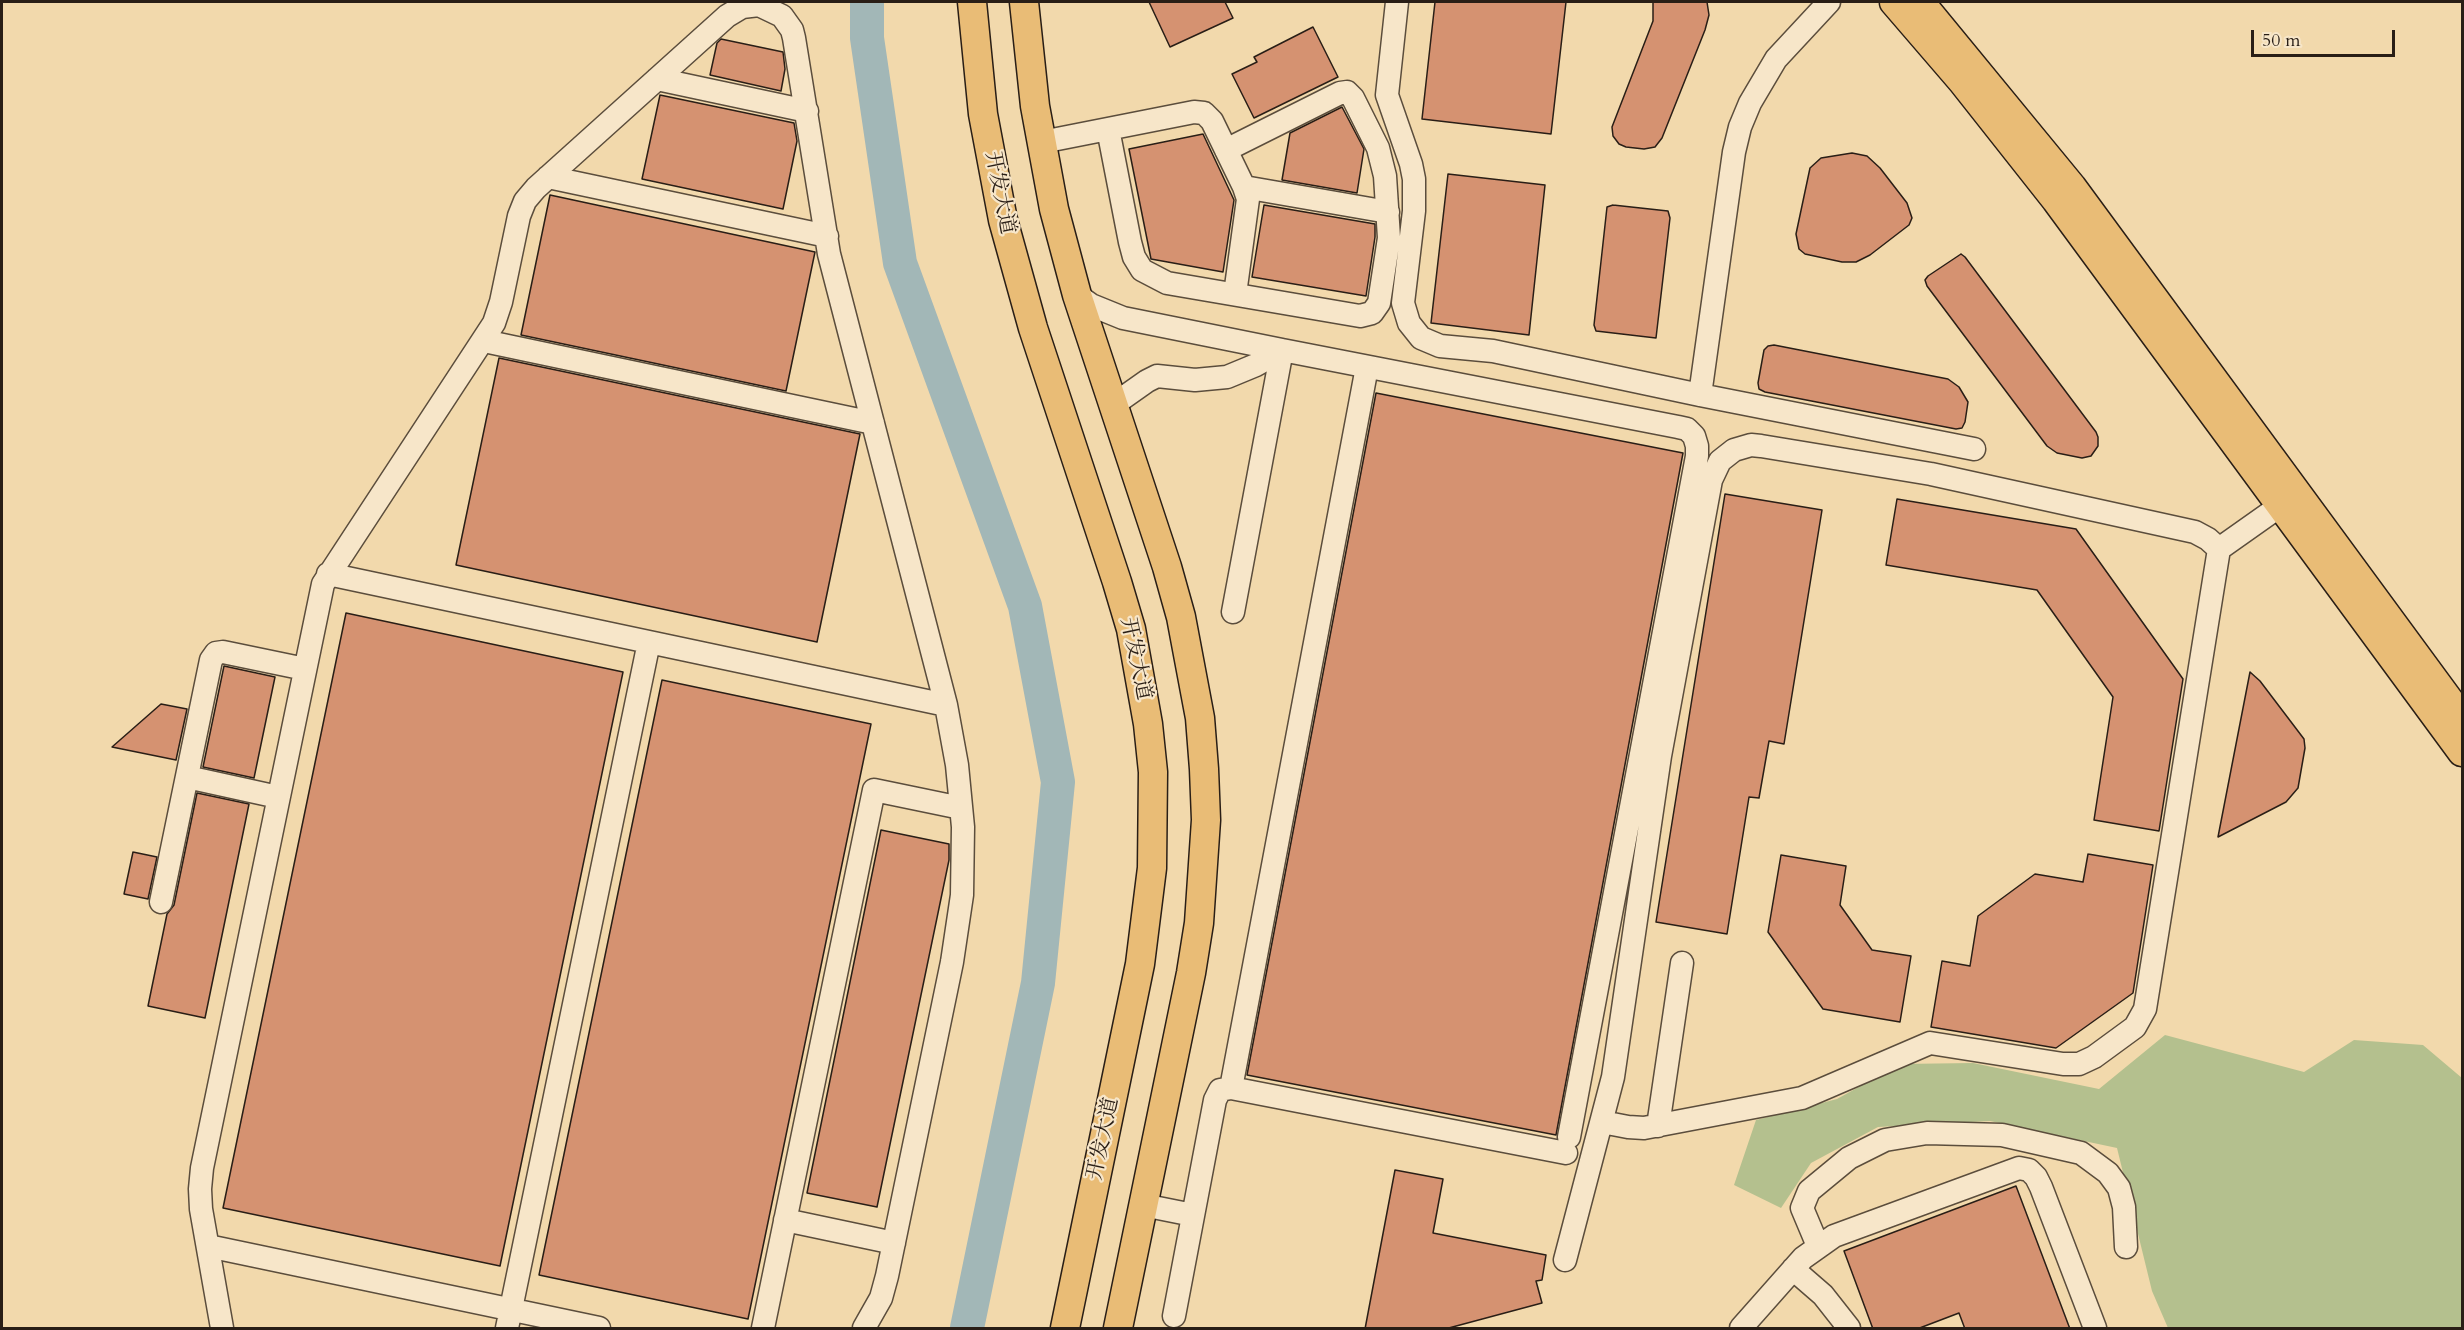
<!DOCTYPE html>
<meta charset="utf-8">
<style>
body{margin:0}
#map{position:relative;width:2464px;height:1330px;overflow:hidden;background:#f2d9ac;font-family:Cardo,serif}
canvas{display:block}
.frame{position:absolute;inset:0;border:3px solid #291e16;pointer-events:none}
.scale{position:absolute;left:2251px;top:30px;width:144px;height:27px;box-sizing:border-box;border:3px solid #291e16;border-top:0;padding-left:8px;font-size:18px;line-height:21px;white-space:nowrap;color:#291e16;-webkit-text-stroke:4px #f7e6c9;paint-order:stroke}
</style>
<div id="map">
<canvas width="2464" height="1330"></canvas>
<div class="frame"></div>
<div class="scale">50 m</div>
</div>
<script>
const g = document.querySelector('canvas').getContext('2d');
g.lineJoin = 'round';
function fill(path, color) { g.fillStyle = color; g.fill(path, 'evenodd'); }
const shape = rows => new Path2D(rows.map(r => 'M' + r).join(''));
function strokePath(path, color, width, dash) { g.strokeStyle = color; g.lineWidth = width; g.lineCap = dash ? 'butt' : 'round'; g.setLineDash(dash || []); g.stroke(path); }
function drawText(font, color, halo, rows, align = 'center') {
  g.font = font + ' Cardo,"Noto Serif SC",serif'; g.lineWidth = 4.5; g.setLineDash([]); g.textBaseline = 'middle'; g.strokeStyle = halo; g.fillStyle = color; for (const [text, x, y, turn = 0] of rows) {
    g.save(); g.translate(x, y); g.rotate((+turn || 0) * Math.PI / 180); g.textAlign = isNaN(turn) ? turn : align; if (halo) g.strokeText(text, 0, 0); g.fillText(text, 0, 0); g.restore();
  }
}
const green = shape([
 [2165,1035,2304,1072,2354,1040,2423,1045,2462,1078,2462,1328,2168,1328,2152,1291,2117,1148,1990,1121,1878,1127,1811,1163,1781,1208,1734,1185,1756,1120,1837,1099,1900,1064,1973,1063,2099,1089]
]);
const river = shape([
 [867,2,867,38,900,263,1025,606,1058,782,1038,983,967,1328]
]);
const building = shape([
 [1149,2,1225,2,1233,18,1170,47,1149,2],
 [1435,2,1566,2,1551,134,1422,119,1435,2],
 [1653,2,1707,2,1709,15,1705,30,1662,138,1655,147,1644,149,1626,147,1619,144,1613,136,1612,127,1653,21,1653,2],
 [1313,27,1338,77,1254,118,1232,74,1257,62,1254,57,1313,27],
 [721,39,783,52,785,69,781,91,710,75,717,43,721,39],
 [660,95,794,123,797,141,783,209,642,179,660,95],
 [1342,107,1364,149,1357,193,1282,180,1290,133,1342,107],
 [1203,134,1234,200,1223,272,1151,259,1129,149,1203,134],
 [1852,153,1867,156,1880,168,1907,203,1912,218,1909,225,1870,255,1856,262,1842,262,1805,254,1799,249,1796,234,1810,168,1821,158,1852,153],
 [1448,174,1545,185,1529,335,1431,323,1448,174],
 [550,195,815,252,786,391,521,335,550,195],
 [1264,205,1375,224,1375,237,1366,296,1252,277,1264,205],
 [1613,205,1668,211,1670,218,1656,338,1596,331,1594,325,1607,207,1613,205],
 [1961,254,1965,257,2096,432,2098,437,2098,446,2091,456,2082,458,2057,453,2047,446,1927,286,1925,280,1928,276,1961,254],
 [1774,345,1948,379,1959,387,1968,402,1965,422,1962,428,1956,429,1765,392,1759,389,1758,383,1764,350,1768,346,1774,345],
 [499,358,860,434,817,642,456,565,499,358],
 [1376,393,1683,453,1556,1135,1247,1075,1376,393],
 [1725,494,1822,510,1784,744,1769,741,1759,798,1749,797,1727,934,1656,922,1725,494],
 [1897,499,2076,529,2183,679,2159,831,2094,820,2113,697,2037,590,1886,565,1897,499],
 [346,613,623,672,500,1266,223,1208,346,613],
 [224,666,275,677,254,778,203,767,224,666],
 [2250,672,2260,681,2304,739,2305,748,2298,788,2286,802,2218,837,2250,672],
 [662,680,871,724,748,1319,539,1275,662,680],
 [161,704,187,709,176,760,112,747,161,704],
 [197,793,249,804,205,1018,148,1006,167,914,174,905,197,793],
 [881,830,949,844,949,860,877,1207,807,1193,881,830],
 [133,852,157,857,148,899,124,894,133,852],
 [2088,854,2153,865,2133,993,2056,1048,1931,1027,1942,961,1970,966,1978,916,2035,874,2083,882,2088,854],
 [1781,855,1846,866,1840,905,1872,950,1911,956,1900,1022,1823,1009,1768,932,1781,855],
 [1395,1170,1443,1179,1433,1233,1546,1255,1542,1280,1536,1281,1542,1303,1445,1329,1365,1329,1395,1170],
 [2016,1186,2070,1329,1965,1329,1959,1313,1917,1329,1873,1329,1844,1251,2016,1186]
]);
const minor = shape([
 [1397,2,1387,95,1411,164,1414,179,1414,211,1403,303,1409,323,1421,338,1440,346,1493,351,1700,395,1974,449],
 [657,79,807,111],
 [1108,129,1130,242,1134,257,1142,270,1167,283,1360,316,1372,313,1379,303,1389,238,1385,176,1378,148,1353,98,1347,92,1340,93,1226,150],
 [1042,142,1194,112,1204,113,1212,121,1244,187,1248,199,1235,294],
 [548,177,827,236],
 [1244,187,1388,212],
 [1077,295,1091,305,1123,318,1282,350],
 [484,341,873,423],
 [1700,395,1734,152,1740,127,1750,103,1776,59,1829,2],
 [1113,405,1147,381,1157,376,1195,380,1227,377,1256,365,1282,350],
 [328,574,946,705],
 [1233,612,1282,350,1678,427,1687,429,1694,436,1697,446,1697,456,1569,1137],
 [187,777,278,797],
 [161,902,211,660,216,653,223,652,305,669],
 [1231,1088,1367,367],
 [1602,1122,1628,1127,1644,1128,1802,1098,1930,1043,2063,1064,2079,1064,2094,1057,2135,1027,2145,1009,2219,549,2294,496],
 [1658,1126,1682,963],
 [1143,1205,1193,1215],
 [785,1220,894,1243],
 [208,1246,599,1328],
 [1818,1246,1802,1208,1809,1191,1849,1158,1885,1140,1927,1133,2002,1135,2081,1153,2108,1173,2119,1188,2124,1207,2126,1247],
 [1565,1260,1613,1077,1660,756,1711,480,1720,461,1734,450,1751,445,1761,446,1931,474,2195,532,2208,539,2219,549],
 [1793,1269,1823,1295,1849,1328],
 [1174,1316,1215,1100,1220,1090,1231,1088,1566,1153],
 [222,1328,201,1209,200,1189,202,1168,323,584,494,323,501,302,519,216,525,201,536,188,727,16,742,7,759,5,782,16,792,30,794,38,829,254,946,705,957,765,963,827,962,895,952,962,887,1276,881,1298,864,1328],
 [507,1328,649,642],
 [763,1328,874,790,961,808],
 [1741,1328,1803,1258,1834,1236,2019,1168,2029,1170,2036,1177,2041,1187,2095,1328]
]);
const major = shape([
 [972,2,983,114,1003,220,1033,328,1117,582,1131,629,1148,724,1153,772,1152,868,1140,964,1065,1328],
 [1024,2,1035,106,1054,209,1077,295,1167,567,1181,617,1200,718,1204,769,1206,820,1199,923,1191,973,1118,1328],
 [1894,2,1962,81,2056,200,2462,752],
 [1920,2,2072,187,2462,718]
]);
const streetNames = [
 ["开发大道",999,193,79],
 ["开发大道",1135,659,78],
 ["开发大道",1104,1139,-78]
];
fill(green, '#b4c08e');
strokePath(river, '#a2b7b7', 34);
fill(building, '#d59271');
strokePath(building, '#291e16', 1.5);
strokePath(minor, '#5b4d3c', 25);
strokePath(major, '#291e16', 31);
strokePath(minor, '#f7e6c9', 22);
strokePath(major, '#e9bc76', 28);
drawText('21px', '#291e16', '#f7e6c9', streetNames);
</script>
